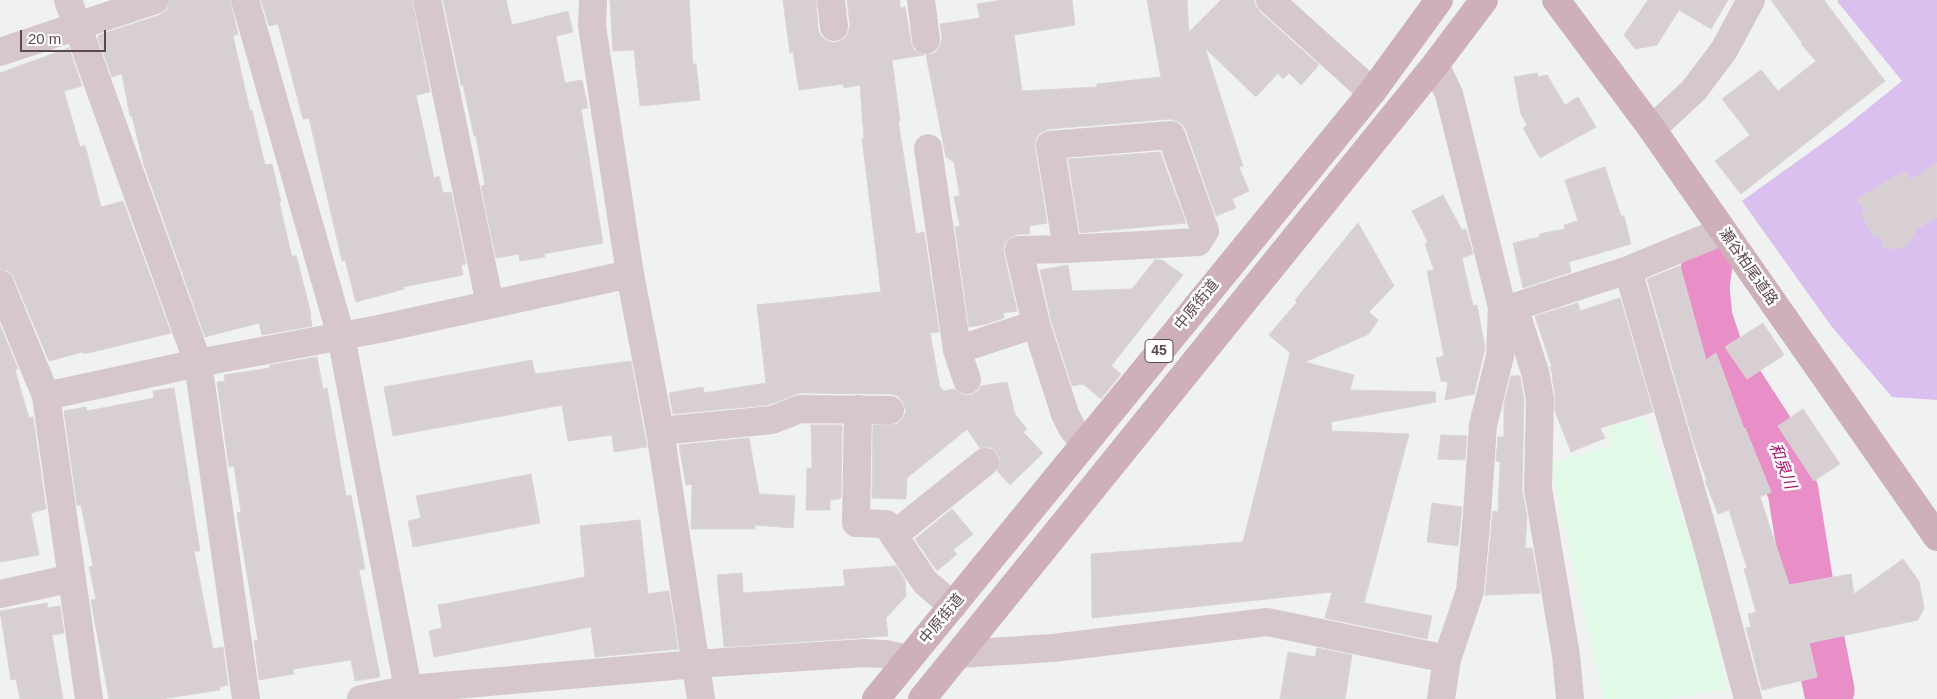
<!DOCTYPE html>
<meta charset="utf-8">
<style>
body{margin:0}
#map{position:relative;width:1937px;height:699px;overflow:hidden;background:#eff2f0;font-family:Arial,sans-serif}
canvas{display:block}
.scale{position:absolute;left:20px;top:30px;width:86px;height:22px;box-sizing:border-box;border:2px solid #5c4850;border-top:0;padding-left:6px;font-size:15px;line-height:18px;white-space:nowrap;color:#5c4850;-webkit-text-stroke:4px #fff;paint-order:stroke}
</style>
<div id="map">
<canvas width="1937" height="699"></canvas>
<div class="scale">20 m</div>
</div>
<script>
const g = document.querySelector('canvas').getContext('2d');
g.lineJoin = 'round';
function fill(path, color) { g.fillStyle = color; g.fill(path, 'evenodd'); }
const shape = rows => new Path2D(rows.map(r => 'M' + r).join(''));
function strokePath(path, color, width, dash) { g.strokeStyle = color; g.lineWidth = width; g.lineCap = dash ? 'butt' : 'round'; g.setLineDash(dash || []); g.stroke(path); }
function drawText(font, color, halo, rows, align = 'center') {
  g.font = font + ' Arial,"Noto Sans JP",sans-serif'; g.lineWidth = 5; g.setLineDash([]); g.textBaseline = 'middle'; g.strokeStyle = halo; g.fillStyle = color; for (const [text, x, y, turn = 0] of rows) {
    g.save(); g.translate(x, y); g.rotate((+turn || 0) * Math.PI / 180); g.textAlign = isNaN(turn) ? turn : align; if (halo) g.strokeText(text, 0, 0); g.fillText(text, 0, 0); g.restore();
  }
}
const medical = shape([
 [1644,417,1697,558,1727,689,1668,699,1604,699,1550,463,1613,446,1610,428]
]);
const green = shape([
 [1839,0,1937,0,1937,400,1892,397,1832,327,1742,201,1845,127,1902,81,1837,1]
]);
const river = shape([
 [1708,256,1704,287,1707,318,1719,354,1767,428,1793,491,1809,590,1829,690]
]);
const building = shape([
 [170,0,230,0,238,34,233,36,250,111,252,110,265,165,272,164,281,202,279,202,292,257,296,255,311,314,310,314,312,326,262,335,259,323,205,337,144,165,132,116,130,116,122,74,112,77,98,39,99,35,160,15,167,10,170,0],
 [261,0,412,0,430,92,416,95,434,178,439,176,443,193,451,192,466,264,461,265,463,275,403,287,404,289,356,302,345,260,342,261,309,118,303,119,278,24,269,26,261,0],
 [443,0,506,0,512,25,568,11,573,32,556,36,565,83,582,80,588,108,581,109,603,243,544,254,545,257,520,261,519,254,496,258,481,186,485,185,476,136,474,136,463,85,461,85,443,0],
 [610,0,689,0,693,64,696,64,700,100,640,106,634,50,613,51,610,0],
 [783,0,816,0,818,29,821,36,827,41,835,43,844,39,848,33,850,25,847,0,900,0,900,8,905,7,911,42,914,50,924,55,892,60,900,121,898,120,916,234,924,232,939,332,930,333,940,388,942,388,942,391,955,389,963,395,971,395,978,391,981,386,1007,382,1015,414,1027,429,1023,432,1043,453,1010,485,997,471,1000,460,997,453,990,447,980,448,967,429,907,478,906,499,872,498,873,425,897,424,903,418,906,411,903,402,898,396,891,394,800,393,768,405,673,414,669,393,703,387,704,393,766,383,757,305,881,292,862,139,864,139,860,85,844,88,843,84,799,90,793,52,790,53,783,0],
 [1002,0,1072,0,1075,25,1014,35,1022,91,1097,87,1097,84,1161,77,1147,0,1187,0,1189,32,1221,0,1255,0,1255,5,1260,12,1319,65,1301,85,1289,73,1283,79,1278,73,1256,97,1205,48,1243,166,1239,167,1249,191,1232,199,1236,208,1216,216,1186,130,1182,124,1177,121,1170,119,1049,129,1040,133,1035,140,1035,148,1047,223,1029,226,1030,234,1019,234,1011,237,1004,245,1004,254,1017,311,1003,313,1004,318,986,324,969,327,955,227,960,226,954,197,960,196,954,162,946,157,926,55,935,53,940,46,942,38,940,24,980,18,977,4,1002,0],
 [1648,0,1728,0,1711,29,1679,10,1657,45,1635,49,1624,35,1648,0],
 [1771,0,1824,0,1885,81,1741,194,1715,161,1750,135,1722,99,1761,70,1778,91,1816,61,1801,44,1802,43,1771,0],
 [69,48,82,86,64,91,80,147,85,145,101,207,123,201,171,333,84,354,83,352,49,361,14,278,9,271,0,269,0,73,69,48],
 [1537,73,1538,77,1547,75,1565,105,1578,97,1596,127,1540,158,1523,128,1527,125,1521,114,1514,77,1537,73],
 [1160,152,1186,223,1080,233,1068,159,1160,152],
 [1937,163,1937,217,1917,228,1907,245,1901,248,1884,248,1880,235,1874,237,1861,213,1866,212,1857,199,1906,171,1911,180,1937,163],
 [1605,167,1621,216,1624,216,1631,244,1569,262,1571,272,1523,288,1513,243,1540,237,1539,234,1565,229,1564,225,1578,221,1565,180,1605,167],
 [1443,195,1462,230,1466,229,1473,254,1462,258,1473,306,1477,305,1485,348,1474,394,1445,400,1448,382,1441,381,1436,358,1444,356,1427,271,1434,270,1425,244,1428,242,1412,211,1443,195],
 [1358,223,1394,286,1369,312,1378,320,1369,334,1305,362,1354,375,1350,390,1435,392,1436,402,1331,422,1332,431,1409,434,1364,603,1432,616,1427,639,1325,618,1332,592,1092,618,1091,554,1243,542,1290,353,1269,335,1297,302,1295,300,1358,223],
 [1155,260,1162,260,1183,275,1111,366,1121,374,1101,399,1083,384,1072,386,1051,320,1040,270,1068,265,1072,291,1132,289,1155,260],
 [1680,266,1706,360,1716,353,1744,429,1745,428,1771,492,1760,497,1789,585,1851,574,1854,594,1903,559,1919,581,1924,608,1918,620,1809,643,1817,677,1762,690,1746,628,1751,627,1748,614,1756,612,1744,569,1747,568,1729,510,1718,514,1705,481,1707,481,1694,444,1647,279,1680,266],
 [1620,298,1653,412,1600,428,1605,438,1571,452,1555,411,1555,396,1552,376,1553,376,1550,367,1552,367,1535,316,1578,303,1580,311,1620,298],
 [1763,323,1784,355,1747,379,1725,347,1763,323],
 [0,325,18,369,15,370,29,418,33,417,46,509,31,513,39,555,0,562,0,325],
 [317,357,323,389,327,388,346,496,351,495,365,569,359,570,380,677,355,681,351,660,293,669,294,674,259,680,254,641,258,640,237,513,241,512,234,466,229,467,217,382,225,381,224,375,270,368,270,365,317,357],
 [532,360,535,374,631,361,647,447,614,452,612,435,568,441,562,405,393,436,384,387,532,360],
 [1511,376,1520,376,1524,400,1522,489,1527,517,1525,548,1532,548,1540,593,1485,595,1493,511,1498,512,1500,462,1496,461,1498,437,1504,437,1504,404,1511,376],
 [174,388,200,551,194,551,213,649,223,647,228,685,220,687,220,690,161,699,109,699,91,600,96,599,89,567,93,566,81,505,77,505,64,411,86,407,87,411,154,398,153,391,174,388],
 [1803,409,1840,464,1814,481,1778,426,1803,409],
 [811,425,842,425,841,497,839,499,830,500,830,510,806,510,807,468,812,468,811,425],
 [1441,435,1467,436,1465,460,1438,459,1441,435],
 [749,438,759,494,795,496,793,528,755,525,755,529,691,529,692,484,686,485,679,445,749,438],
 [531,474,540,523,413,547,408,521,421,518,416,496,531,474],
 [1432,503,1462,507,1458,546,1427,542,1432,503],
 [952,509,973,534,953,550,957,554,937,571,915,539,952,509],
 [640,520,648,594,669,591,678,649,595,657,591,627,434,657,429,631,442,628,438,605,585,577,580,526,640,520],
 [896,566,905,580,906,596,886,618,888,636,724,647,717,575,742,573,743,593,845,586,843,570,896,566],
 [47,603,48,608,60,606,64,633,52,635,63,699,20,699,16,679,11,680,0,611,47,603],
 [1317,648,1352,655,1345,699,1280,699,1288,652,1315,657,1317,648]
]);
const minor = shape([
 [68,0,198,363,246,699],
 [245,0,341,336,410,699],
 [427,0,490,304],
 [593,0,592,26,630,274,660,431,701,699],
 [831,0,834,27],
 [921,0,926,40],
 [1270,0,1372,92],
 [0,52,155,0],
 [1435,65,1449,94,1502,307,1500,356,1483,425,1477,514,1470,591,1447,659,1441,699],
 [1652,129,1694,90,1724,50,1751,0],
 [928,148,957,350,1036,324],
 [1723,231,1628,270,1709,552,1748,699],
 [1067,249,1050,145,1171,135,1205,231,1198,242,1067,249,1019,250,1036,324,1065,414,1072,428,1084,443],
 [0,284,46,396,89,699],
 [957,350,967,380],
 [46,396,198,363,379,329,630,274],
 [858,409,856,523,886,524,925,582,953,606],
 [660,431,772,420,800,409,890,410],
 [894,535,985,462],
 [0,594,72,578],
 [959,654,1053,648,1267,622,1447,659],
 [361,699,409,689,696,664,865,653,885,654,908,659],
 [1570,699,1566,655,1538,489,1540,399,1535,372,1514,307,1628,270]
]);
const major = shape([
 [1556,0,1652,129,1937,537],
 [876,699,1372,92,1439,0],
 [922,699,1435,65,1484,0]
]);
const shields = [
 [1159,351,28]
];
const shieldNames = [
 ["45",1159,351]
];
const streetNames = [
 ["瀬谷柏尾道路",1748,267,55],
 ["中原街道",1197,305,-51],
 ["中原街道",942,619,-50]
];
const waterNames = [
 ["和泉川",1782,466,69]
];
fill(medical, '#e1fae7');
fill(green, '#d9c0ee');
strokePath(river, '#e98fc8', 51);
fill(building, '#d7cfd1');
strokePath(building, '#dbd4d5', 1);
strokePath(minor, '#d6c7cc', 28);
strokePath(major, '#cdb0ba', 28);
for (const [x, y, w] of shields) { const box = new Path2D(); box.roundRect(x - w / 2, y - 11.5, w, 23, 4); g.fillStyle = '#fff'; g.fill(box); strokePath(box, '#5c4850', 1); }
drawText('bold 14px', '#5c4850', null, shieldNames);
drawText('15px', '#5c4850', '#fff', streetNames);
drawText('italic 16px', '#a6126f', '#fff', waterNames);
</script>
